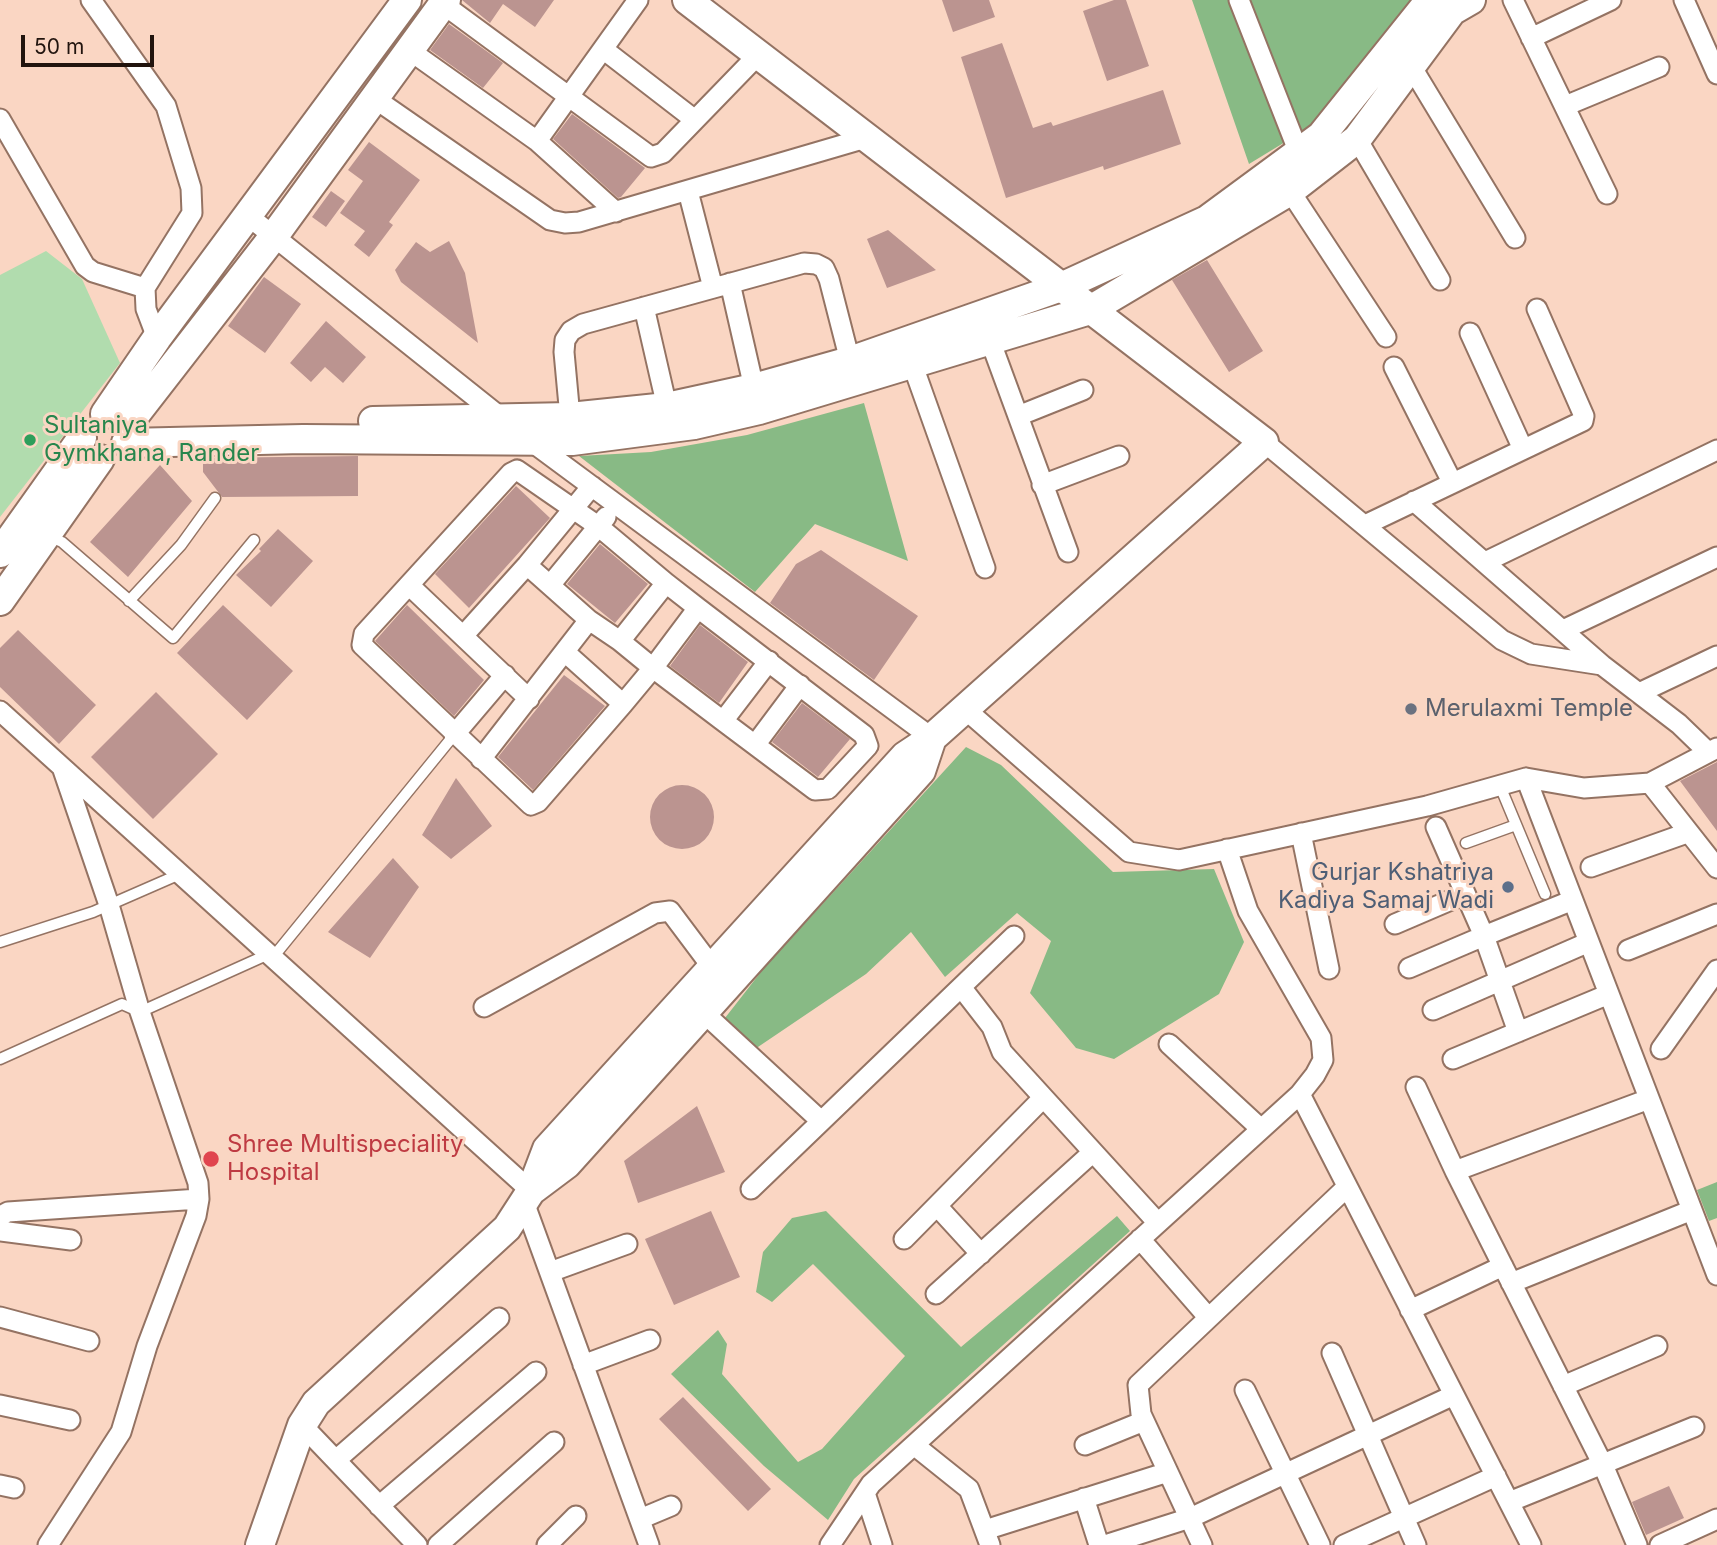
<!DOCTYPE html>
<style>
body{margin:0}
#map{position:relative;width:1717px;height:1545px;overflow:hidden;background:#fad6c3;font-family:Inter,sans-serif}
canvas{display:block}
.scale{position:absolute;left:21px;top:35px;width:133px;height:32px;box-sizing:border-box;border:4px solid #21140e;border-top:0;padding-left:9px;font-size:21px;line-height:24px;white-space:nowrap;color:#21140e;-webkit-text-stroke:5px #fad6c3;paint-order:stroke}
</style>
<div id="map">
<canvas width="1717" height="1545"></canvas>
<div class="scale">50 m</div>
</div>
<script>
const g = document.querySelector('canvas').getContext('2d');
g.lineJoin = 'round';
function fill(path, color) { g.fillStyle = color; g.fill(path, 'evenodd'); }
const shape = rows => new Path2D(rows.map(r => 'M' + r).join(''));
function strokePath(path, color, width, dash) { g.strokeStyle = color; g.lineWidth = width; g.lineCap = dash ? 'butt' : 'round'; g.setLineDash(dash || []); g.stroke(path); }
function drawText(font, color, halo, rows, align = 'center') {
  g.font = font + ' Inter,sans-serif'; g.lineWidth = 6; g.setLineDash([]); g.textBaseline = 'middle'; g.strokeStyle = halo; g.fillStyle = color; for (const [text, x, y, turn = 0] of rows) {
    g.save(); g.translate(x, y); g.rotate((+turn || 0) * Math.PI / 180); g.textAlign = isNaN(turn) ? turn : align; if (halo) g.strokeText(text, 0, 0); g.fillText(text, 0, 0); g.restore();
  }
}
const green = shape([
 [46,251,82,279,120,363,0,517,0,275]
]);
const forest = shape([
 [1192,0,1412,0,1313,125,1249,164],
 [864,403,908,561,815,524,755,592,579,456,651,452,747,435],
 [966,747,1001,765,1113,872,1214,869,1244,942,1219,994,1114,1059,1076,1048,1030,993,1051,941,1017,913,945,977,911,932,866,974,755,1049,725,1018,764,968],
 [1717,1182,1717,1218,1709,1221,1697,1190],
 [826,1211,961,1347,1117,1216,1130,1231,854,1479,828,1520,764,1466,671,1374,718,1330,727,1344,722,1374,798,1462,822,1449,905,1356,813,1264,772,1302,756,1292,763,1252,792,1218]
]);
const building = shape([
 [462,0,554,0,535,27,503,4,490,23],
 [942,0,989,0,995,17,953,32],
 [1114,0,1126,0,1149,66,1107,81,1083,11],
 [449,24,503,63,483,88,430,50],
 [1002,43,1033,128,1051,122,1053,126,1163,90,1181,144,1104,170,1103,166,1006,198,961,57],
 [572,114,645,168,621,197,618,198,553,139],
 [369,142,420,180,389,222,393,225,369,257,354,245,365,231,340,213,363,181,348,170],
 [331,191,345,201,326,227,312,217],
 [888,230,936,270,887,288,867,239],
 [449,241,465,273,478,343,401,282,395,270,416,242,430,252],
 [1207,260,1263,351,1229,372,1172,280],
 [264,277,301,304,265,353,228,326],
 [326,321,366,357,343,383,325,367,311,382,290,363],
 [358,456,358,496,222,497,203,472,203,458],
 [160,465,192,501,128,577,90,542],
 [516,486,550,518,469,608,435,574],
 [278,529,313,561,271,607,236,575,261,551,259,549],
 [600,544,648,584,615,623,567,584],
 [821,550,918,616,874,680,770,603,796,564],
 [223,605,293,671,247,720,177,653],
 [407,605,484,680,454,716,375,641],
 [700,625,748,662,719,703,670,666],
 [18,630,96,705,59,744,0,687,0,648],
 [564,675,605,706,533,790,498,757],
 [156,692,218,754,153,819,91,757],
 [802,703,850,739,818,777,772,742],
 [1717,762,1717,831,1680,781],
 [456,778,492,826,451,859,422,835],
 '650 817a32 32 0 1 1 64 0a32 32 0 1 1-64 0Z',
 [393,858,419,887,370,958,328,932],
 [697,1106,725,1172,638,1203,624,1161],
 [711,1211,740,1277,674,1305,645,1239],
 [683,1397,771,1489,748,1511,659,1419],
 [1669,1486,1684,1518,1646,1535,1632,1502]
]);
const lane = shape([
 [48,536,62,542,173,638,254,540],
 [129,601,181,545,215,498],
 [1500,786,1545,894],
 [1466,843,1516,825],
 [0,942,93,912,180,874],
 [274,956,454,735],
 [0,1059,122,1004,140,1012,271,953]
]);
const street = shape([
 [91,0,166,106,191,188,192,213,145,288,146,309,157,338],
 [1239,0,1299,153],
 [1513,0,1607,194],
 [1684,0,1717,74],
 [443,4,651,157,663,153,758,55],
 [1531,38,1611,0],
 [603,49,695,120],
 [409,50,537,141,616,212],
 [1411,66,1515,238],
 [374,98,550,220,565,223,579,222,866,138],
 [1565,106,1659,67],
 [0,119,85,266,93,272,145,288],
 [1357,139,1440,280],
 [537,141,638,0],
 [688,191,713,288],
 [1290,191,1386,337],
 [247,215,504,420],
 [730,283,754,388],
 [644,307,667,407],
 [1470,333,1522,447],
 [990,340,1068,552],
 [912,363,985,568],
 [1394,367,1452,482],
 [1018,416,1083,390],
 [570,417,564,352,565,340,571,331,583,324,804,263,816,264,824,268,829,279,850,361],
 [528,439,932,738],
 [1264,442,1502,640,1531,654,1602,665,1679,724,1708,752],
 [1042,485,1119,456],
 [1414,501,1602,665],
 [1365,525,1583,421,1584,416,1537,309],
 [1487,561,1717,450],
 [527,565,589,620,620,641,653,668,723,721,815,790,828,789,868,746,864,735,698,608,666,583,598,526,517,470,511,473,364,634,362,645,531,805,538,802,623,704,653,668,698,608],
 [551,584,606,517],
 [410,586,529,699],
 [1563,630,1717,557],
 [463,636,527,565,592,486],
 [620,641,666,583],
 [566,653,623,704],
 [1639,693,1717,656],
 [965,709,1129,852,1179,860,1427,806,1526,778,1584,788,1650,783,1717,748],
 [0,711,531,1191],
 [723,721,769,661],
 [454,735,505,675],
 [755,745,800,685],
 [481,759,589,620],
 [1526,778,1717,1275],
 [1650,783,1717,868],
 [1436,827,1484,936,1573,900],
 [1301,833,1329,969],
 [1591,867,1687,833],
 [1395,924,1465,894],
 [1628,950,1717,914],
 [1409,968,1484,936,1518,1032],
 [961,987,992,1027,1002,1052,1158,1223],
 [484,1007,655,913,670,911,712,967],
 [1433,1010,1589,942],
 [704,1013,821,1121],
 [1169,1044,1261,1129],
 [1661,1049,1717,970],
 [1453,1059,1609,994],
 [1416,1087,1455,1171,1603,1465,1637,1545],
 [1300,1094,1531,1545],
 [1455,1171,1649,1099],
 [751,1189,1014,936],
 [524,1202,649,1545],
 [937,1206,981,1254],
 [0,1216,8,1212,199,1199],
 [0,1231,71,1240],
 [904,1239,1042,1099],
 [1140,1239,1208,1317],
 [550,1272,627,1244],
 [1511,1283,1692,1210],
 [936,1294,1092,1153],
 [1410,1310,1503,1266],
 [0,1317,89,1341],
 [1332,1353,1416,1545],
 [583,1365,650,1340],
 [1563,1386,1657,1346],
 [1245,1390,1320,1545],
 [0,1405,70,1420],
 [302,1425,417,1545],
 [914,1445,969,1489,990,1545],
 [1085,1445,1144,1421],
 [336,1460,499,1318],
 [0,1485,14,1488],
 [865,1493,882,1545],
 [1084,1498,1099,1545],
 [1509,1502,1694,1427],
 [379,1506,536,1372],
 [640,1519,671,1506],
 [985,1530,1168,1472],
 [48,1545,121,1432,147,1346,196,1216,199,1199,198,1183,140,1012,109,905,62,767],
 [438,1545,554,1442],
 [547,1545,576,1516],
 [830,1545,871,1484,1300,1094,1315,1075,1323,1060,1321,1038,1248,911,1227,849],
 [1105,1545,1190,1518,1454,1395],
 [1202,1545,1141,1414,1138,1385,1347,1187],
 [1344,1545,1496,1476],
 [1660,1545,1717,1519]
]);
const secondary = shape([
 [105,414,157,338,407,0],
 [373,421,570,417,667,407,754,388,850,361,1061,287,1207,220,1321,136,1430,0],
 [125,428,274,236,446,0],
 [126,443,303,439,572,441,694,425,759,410,1090,310,1290,191,1357,139,1452,11,1471,0],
 [0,553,82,438],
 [0,601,100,459],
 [531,1191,567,1164,921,771,932,738],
 [260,1545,302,1425,316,1403,507,1228,531,1191,547,1149,905,756,932,738,1264,442,687,0]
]);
const markers = [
 [30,440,7,"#2e9e5b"],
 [1411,709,7,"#6b7280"],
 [1508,887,7,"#5c6f8a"],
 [211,1159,9,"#e0444e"]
];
const leisureNames = [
 ["Sultaniya",44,426],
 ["Gymkhana, Rander",44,454]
];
const worshipNames = [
 ["Merulaxmi Temple",1425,709]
];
const serviceNames = [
 ["Gurjar Kshatriya",1494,873],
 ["Kadiya Samaj Wadi",1494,901]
];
const healthNames = [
 ["Shree Multispeciality",227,1145],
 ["Hospital",227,1173]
];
fill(green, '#b1dcae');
fill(forest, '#88ba85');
fill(building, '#bb9490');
strokePath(lane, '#947363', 13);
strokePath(street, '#947363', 23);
strokePath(secondary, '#947363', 32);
strokePath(lane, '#fff', 10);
strokePath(street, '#fff', 19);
strokePath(secondary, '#fff', 28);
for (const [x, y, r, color] of markers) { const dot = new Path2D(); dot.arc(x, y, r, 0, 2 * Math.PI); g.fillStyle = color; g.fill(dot); strokePath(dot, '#fad6c3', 2.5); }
drawText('24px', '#27864d', '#fad6c3', leisureNames, 'left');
drawText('24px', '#5b616d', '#fad6c3', worshipNames, 'left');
drawText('24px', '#4e5e75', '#fad6c3', serviceNames, 'right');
drawText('24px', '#be3a42', '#fad6c3', healthNames, 'left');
</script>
